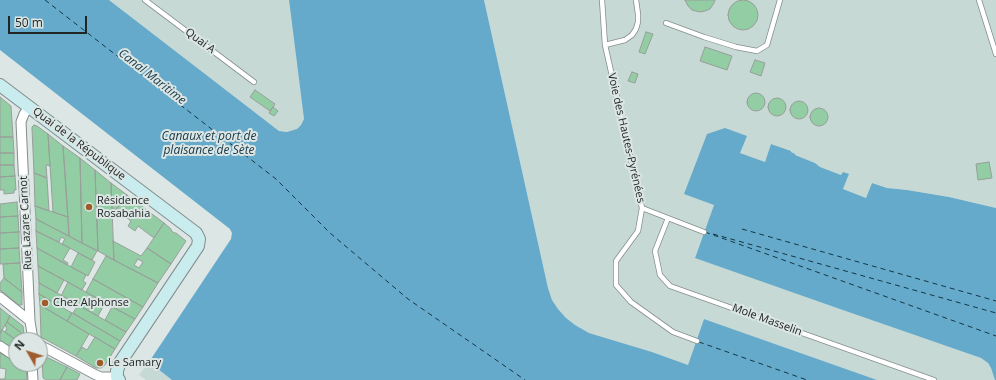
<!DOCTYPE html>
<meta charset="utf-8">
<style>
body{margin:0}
#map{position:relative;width:996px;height:380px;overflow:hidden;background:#dce6e4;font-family:"Open Sans",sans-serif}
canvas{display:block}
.north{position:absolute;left:8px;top:332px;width:40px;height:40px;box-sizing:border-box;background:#dce6e4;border:1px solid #919997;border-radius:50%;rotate:309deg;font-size:11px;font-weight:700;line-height:16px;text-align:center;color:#212524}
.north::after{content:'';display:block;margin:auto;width:14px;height:18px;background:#9f5b2c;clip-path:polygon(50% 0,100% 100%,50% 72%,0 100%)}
.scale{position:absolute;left:8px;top:16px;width:79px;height:18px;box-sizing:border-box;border:2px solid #212524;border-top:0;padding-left:5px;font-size:12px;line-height:14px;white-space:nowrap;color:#212524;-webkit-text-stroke:3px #dce6e4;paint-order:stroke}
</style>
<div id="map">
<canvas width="996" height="380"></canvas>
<div class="north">N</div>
<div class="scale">50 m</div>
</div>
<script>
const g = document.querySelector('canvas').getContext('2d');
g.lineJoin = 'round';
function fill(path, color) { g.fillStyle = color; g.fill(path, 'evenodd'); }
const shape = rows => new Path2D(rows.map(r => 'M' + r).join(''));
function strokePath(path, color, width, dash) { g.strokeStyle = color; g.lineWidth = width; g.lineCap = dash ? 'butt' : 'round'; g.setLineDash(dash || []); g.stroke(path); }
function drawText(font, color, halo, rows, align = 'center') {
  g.font = font + ' "Open Sans",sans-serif'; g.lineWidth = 4; g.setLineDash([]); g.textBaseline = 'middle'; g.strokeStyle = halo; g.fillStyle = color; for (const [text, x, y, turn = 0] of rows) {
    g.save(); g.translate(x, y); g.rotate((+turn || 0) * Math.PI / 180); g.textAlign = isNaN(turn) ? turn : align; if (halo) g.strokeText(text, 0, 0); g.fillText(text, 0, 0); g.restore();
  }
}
const built = shape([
 [109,0,289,0,304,119,301,125,297,129,292,131,287,132,279,131],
 [484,0,996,0,996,208,949,197,907,190,887,188,872,183,866,198,843,189,849,174,841,175,820,167,815,163,794,155,791,152,791,151,771,144,765,162,740,153,714,205,695,257,837,308,981,358,988,363,991,368,995,380,877,380,704,319,688,365,652,352,589,333,575,325,566,318,558,309,552,300,548,288],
 [149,362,172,380,146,380,139,375]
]);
const water = shape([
 [0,0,109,0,279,131,287,132,297,129,301,125,304,119,289,0,484,0,548,288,552,300,558,309,566,318,575,325,589,333,652,352,688,365,704,319,877,380,172,380,149,362,231,239,232,233,230,229,0,50],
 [725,128,747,136,740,153,765,162,771,144,791,151,791,152,795,154,795,155,815,163,820,167,841,175,843,172,849,174,843,189,866,198,872,183,887,188,907,190,949,197,996,208,996,380,995,380,991,368,988,363,981,358,837,308,695,258,714,205,684,194,707,134]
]);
const ferry = shape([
 [45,0,276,179,330,233,408,299,525,380],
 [742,229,996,301],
 [705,232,996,336],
 [713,234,996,313],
 [699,342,807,380]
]);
const building = shape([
 '728 15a15 15 0 1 1 30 0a15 15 0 1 1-30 0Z',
 [685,0,715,0,714,3,710,9,705,11,700,12,692,10,688,6,685,0],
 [646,32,653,34,645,54,639,52,646,32],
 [705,47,732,56,727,70,700,61,705,47],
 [755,60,765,63,761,76,750,72,755,60],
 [632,72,638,74,635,83,628,81,632,72],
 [255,90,275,104,270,111,250,97,255,90],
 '747 102a9 9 0 1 1 18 0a9 9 0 1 1-18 0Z',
 [0,97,11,106,13,137,0,137,0,97],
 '768 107a9 9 0 1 1 18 0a9 9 0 1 1-18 0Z',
 '790 110a9 9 0 1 1 18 0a9 9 0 1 1-18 0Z',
 [273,107,278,111,274,116,269,113,273,107],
 '810 117a9 9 0 1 1 18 0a9 9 0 1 1-18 0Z',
 [34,125,37,126,48,134,50,166,46,165,47,178,34,173,32,129,32,127,34,125],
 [48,134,63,146,68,217,53,212,48,134],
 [0,137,13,137,14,153,0,153,0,137],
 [63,146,80,158,82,243,69,236,63,146],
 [0,153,14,153,14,165,0,165,0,153],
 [80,158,95,170,98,251,82,243,80,158],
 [989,162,992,178,978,180,976,164,989,162],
 [0,165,14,165,15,176,0,177,0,165],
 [95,170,111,183,114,260,98,251,95,170],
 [34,173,47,178,49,211,35,206,34,173],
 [15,176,16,190,14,190,14,193,4,194,4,190,0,190,0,177,15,176],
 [111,183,127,195,116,210,112,208,111,183],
 [127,195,164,223,154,238,138,226,135,231,128,226,131,221,119,212,116,216,112,214,127,195],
 [17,202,18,216,0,217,0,204,17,202],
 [35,206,68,217,69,236,36,219,35,206],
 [18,216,19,232,0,233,0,217,18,216],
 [36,219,97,251,92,260,62,244,65,239,61,237,59,242,36,231,36,219],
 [164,223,171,229,171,230,174,233,176,233,186,241,171,264,147,248,164,223],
 [36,231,70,248,63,260,68,263,67,265,37,248,36,231],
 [19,232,19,248,0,249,0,233,19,232],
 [113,241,141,256,147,248,171,264,158,283,114,260,113,241],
 [138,259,143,262,139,268,134,265,138,259],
 [19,248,20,263,0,264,0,249,19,248],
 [37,248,86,275,83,281,86,283,82,290,38,266,37,248],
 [78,253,95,262,88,276,71,267,78,253],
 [106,256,158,283,143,307,93,279,106,256],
 [20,263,22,292,4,278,3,264,20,263],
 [38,266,64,280,57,293,39,283,38,266],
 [4,278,22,292,22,305,19,305,0,290,0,283,4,278],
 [93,279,143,307,135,319,86,292,93,279],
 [68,282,105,303,98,316,61,296,68,282],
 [39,283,68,299,67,301,66,300,64,303,66,304,63,308,39,294,39,283],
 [39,294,72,313,67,321,40,305,39,294],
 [40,305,89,334,76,356,41,337,40,305],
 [78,305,126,332,120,341,73,313,78,305],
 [112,307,135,319,126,332,105,320,112,307],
 [0,308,10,316,0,334,0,308],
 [72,313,120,341,115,349,67,321,72,313],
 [10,316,23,326,24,335,7,322,10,316],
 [7,322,24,335,24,340,16,340,5,332,7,328,5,326,7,322],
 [2,330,16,340,16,353,9,349,0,341,0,334,2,330],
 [95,337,115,349,105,365,101,368,96,368,76,356,82,347,87,350,95,337],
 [0,353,16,362,16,364,20,364,26,368,27,380,0,380,0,379,5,379,6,369,0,368,0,353],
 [42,355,67,367,60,380,47,380,43,378,42,355],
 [67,367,80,374,77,380,60,380,67,367]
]);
const lane = shape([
 [145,0,254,82],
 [602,0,605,45,642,208,638,231,616,261,616,285,631,302,673,332,697,341],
 [979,0,996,54],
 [666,23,704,37,736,47,757,51,767,45,780,0],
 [605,45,625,40,632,35,636,29,638,22,638,14,636,0],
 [642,208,704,232],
 [668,218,655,251,660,275,670,286,934,380]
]);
const street = shape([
 [29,107,24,114,21,122,30,321,33,340],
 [0,297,30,321],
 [40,345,96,375,101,377,117,377],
 [0,346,16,357],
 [32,364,33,380]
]);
const secondary = shape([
 [0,85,196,233,199,239,198,246,190,258,119,364,117,371,117,377,119,380]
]);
const markers = [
 [89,207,4,"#9f5b2c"],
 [45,303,4,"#9f5b2c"],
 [100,363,4,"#9f5b2c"]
];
const streetNames = [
 ["Quai A",200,41,37],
 ["Voie des Hautes-Pyrénées",626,138,77],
 ["Quai de la République",79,144,37],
 ["Rue Lazare Carnot",26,223,-93],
 ["Mole Masselin",767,320,20]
];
const poiNames = [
 ["Résidence",97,201],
 ["Rosabahia",97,214],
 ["Chez Alphonse",53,303],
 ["Le Samary",108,363]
];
const waterNames = [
 ["Canal Maritime",152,77,38],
 ["Canaux et port de",209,137],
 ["plaisance de Sète",209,151]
];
fill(built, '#c7d9d5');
fill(water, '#65aaca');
strokePath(ferry, '#163645', 1, [5, 4]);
fill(building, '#93cda4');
strokePath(building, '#989f9a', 1);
strokePath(lane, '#848d8b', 6);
strokePath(street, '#848d8b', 11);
strokePath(secondary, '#848d8b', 14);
strokePath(lane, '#fff', 4.5);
strokePath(street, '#fff', 9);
strokePath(secondary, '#c9ecef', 12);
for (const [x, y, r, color] of markers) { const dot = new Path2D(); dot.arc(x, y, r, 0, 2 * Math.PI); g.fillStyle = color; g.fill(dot); strokePath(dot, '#dce6e4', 1.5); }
drawText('11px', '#212524', '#dce6e4', streetNames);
drawText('11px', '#212524', '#dce6e4', poiNames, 'left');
drawText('italic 12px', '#163645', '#dce6e4', waterNames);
</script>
